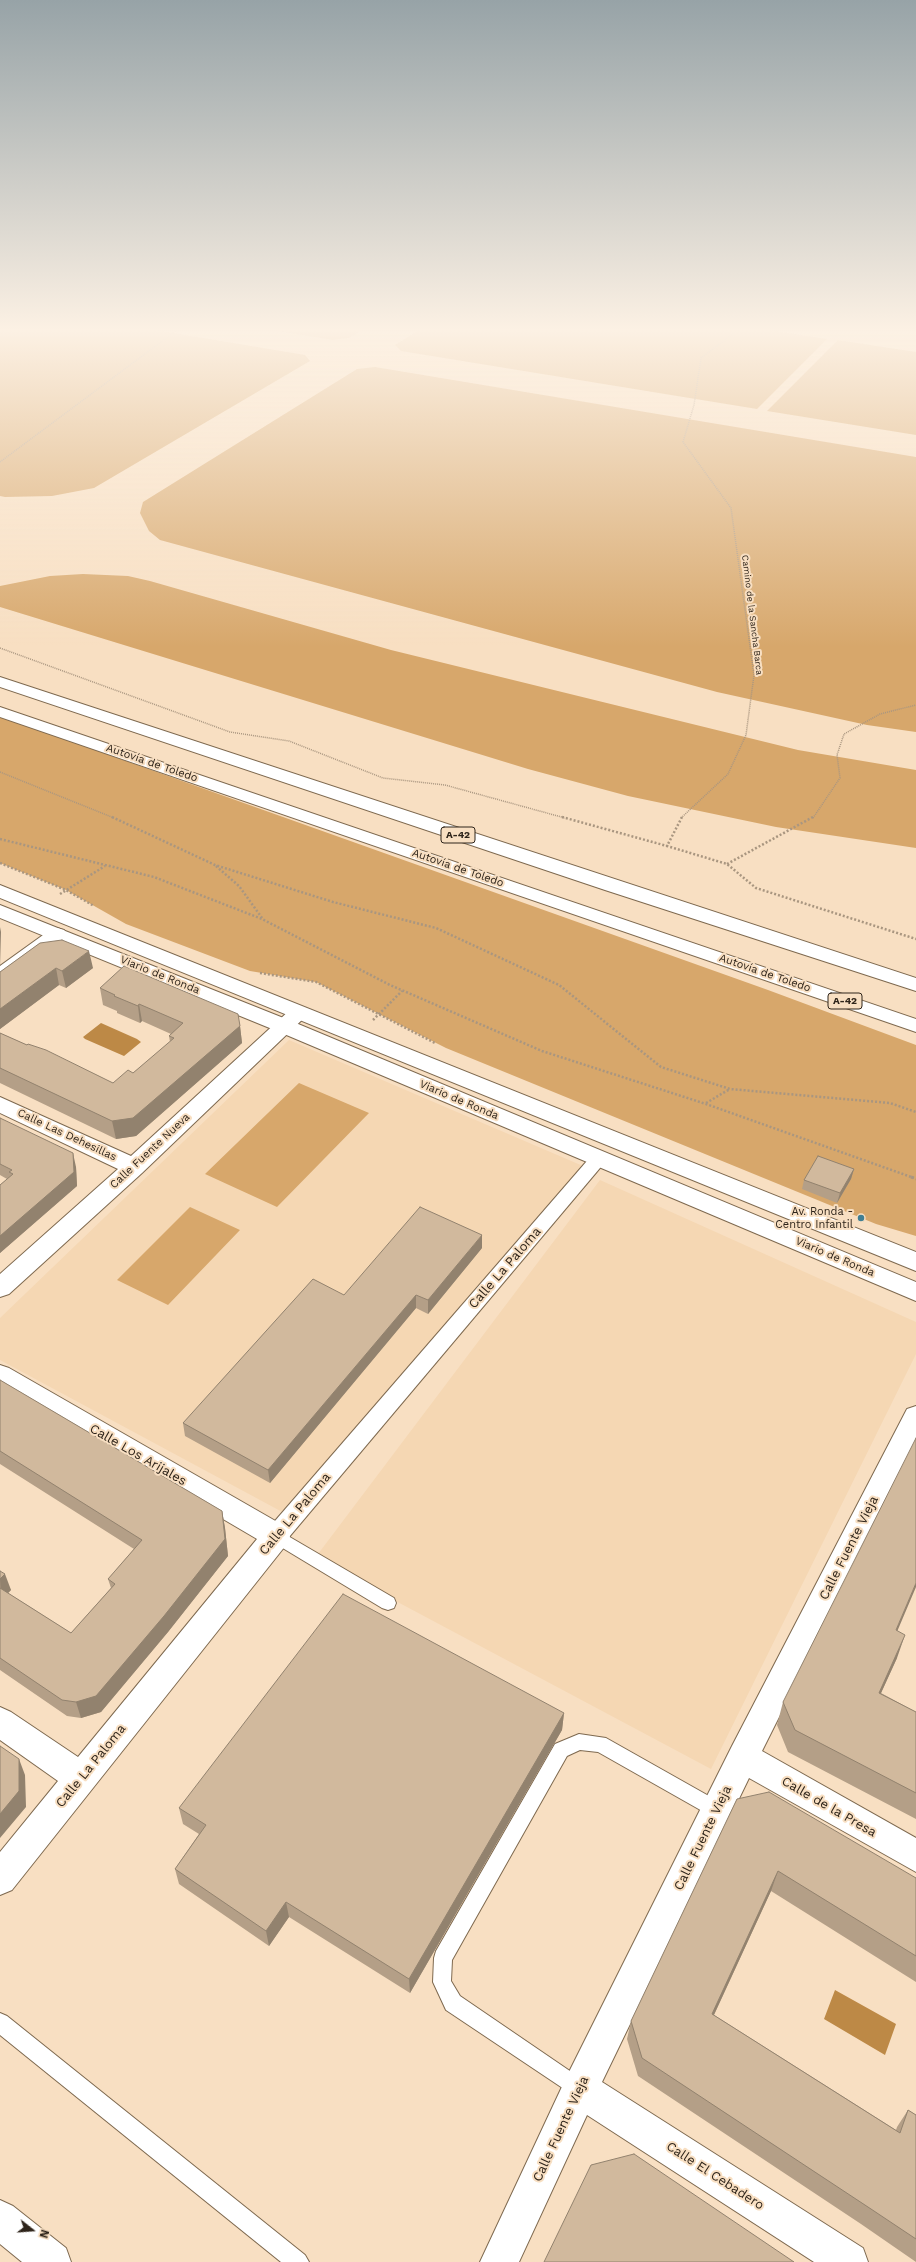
<!DOCTYPE html>
<meta charset="utf-8">
<style>
body{margin:0}
#map{position:relative;width:916px;height:2262px;overflow:hidden;background:#f8dfc2;font-family:"Work Sans",sans-serif}
canvas{display:block}
.north{position:absolute;left:12px;top:2210px;width:40px;height:40px;-webkit-text-stroke:3px #f8dfc2;paint-order:stroke;rotate:107deg;font-size:11px;font-weight:700;line-height:16px;text-align:center;color:#2e241a}
.north::after{content:'';display:block;margin:auto;width:14px;height:18px;background:#2e241a;clip-path:polygon(50% 0,100% 100%,50% 72%,0 100%)}
</style>
<div id="map">
<canvas width="916" height="2262"></canvas>
<div class="north">N</div>
</div>
<script>
const g = document.querySelector('canvas').getContext('2d');
g.lineJoin = 'round';
function fill(path, color) { g.fillStyle = color; g.fill(path, 'evenodd'); }
const shape = rows => new Path2D(rows.map(r => 'M' + r).join(''));
function strokePath(path, color, width, dash) { g.strokeStyle = color; g.lineWidth = width; g.lineCap = dash ? 'butt' : 'round'; g.setLineDash(dash || []); g.stroke(path); }
function drawText(font, color, halo, rows, align = 'center') {
  g.font = font + ' "Work Sans",sans-serif'; g.lineWidth = 4; g.setLineDash([]); g.textBaseline = 'middle'; g.strokeStyle = halo; g.fillStyle = color; for (const [text, x, y, turn = 0] of rows) {
    g.save(); g.translate(x, y); g.rotate((+turn || 0) * Math.PI / 180); g.textAlign = isNaN(turn) ? turn : align; if (halo) g.strokeText(text, 0, 0); g.fillText(text, 0, 0); g.restore();
  }
}
const built = shape([
 [289,1040,583,1166,286,1514,0,1360,0,1318],
 [600,1180,916,1322,916,1354,711,1769,315,1558]
]);
const green = shape([
 [0,330,156,330,305,355,310,361,94,488,52,496,5,497,0,496],
 [273,330,362,330,349,338,332,340],
 [419,330,769,330,827,339,757,409,401,351,395,345],
 [838,340,916,352,916,435,767,411],
 [375,367,916,457,916,732,867,725,717,692,160,540,149,531,140,513,143,502,357,369],
 [83,574,128,576,150,581,391,650,798,750,916,770,916,848,776,827,628,796,528,769,0,607,0,586,50,576],
 [0,716,768,990,916,1045,916,1236,876,1224,446,1048,316,982,250,971,126,924,66,890,0,863],
 [299,1083,369,1113,277,1207,205,1174],
 [190,1207,240,1230,168,1305,117,1280]
]);
const water = shape([
 [101,1023,137,1039,141,1042,124,1056,85,1039,83,1037],
 [835,1990,896,2024,885,2055,824,2019]
]);
const pathFar2 = shape([
 [0,462,177,330],
 [0,648,230,732,289,741,383,778,445,785,565,818],
 [0,772,114,818],
 [681,818,728,774,746,735,754,675,731,508,683,442,694,405,701,358,738,330],
 [813,818,840,778,837,755,844,734,880,714,916,705]
]);
const pathFar1 = shape([
 [112,817,215,865,333,902,436,928,559,985,661,1067,730,1089,890,1103,916,1112],
 [562,817,667,846],
 [682,817,667,846,727,864,756,888,916,939],
 [0,839,154,877,262,919,390,985,542,1051,706,1104,914,1178],
 [0,863,66,890,94,906],
 [727,864,813,817],
 [216,866,239,886,262,918],
 [60,894,105,866],
 [260,973,316,982,435,1043],
 [373,1020,402,991],
 [706,1103,730,1089]
]);
const path = shape([
 [911,1177,916,1179]
]);
const service = shape([
 [276,1529,394,1598,396,1603,394,1608,388,1610,382,1608,271,1541,268,1536,271,1531,276,1529],
 [579,1734,606,1738,723,1804,726,1810,723,1816,717,1819,711,1816,598,1752,580,1750,567,1756,452,1960,451,1981,460,1996,586,2082,589,2089,586,2096,579,2099,446,2010,433,1982,434,1958,436,1951,555,1744,579,1734],
 [0,2013,7,2016,305,2255,309,2262,281,2262,0,2035,0,2013]
]);
const pedestrian = shape([
 [599,1152,605,1154,608,1158,605,1162,284,1543,276,1546,268,1543,265,1536,268,1529,593,1154,599,1152]
]);
const minor = shape([
 [57,928,64,930,67,934,64,938,7,979,0,981,0,966,50,930,57,928],
 [298,1007,305,1009,308,1013,305,1017,142,1173,9,1294,0,1297,0,1274,118,1169,0,1113,0,1097,131,1156,291,1009,298,1007],
 [0,1365,9,1368,286,1527,290,1536,286,1545,12,1890,0,1895,0,1852,58,1781,0,1740,0,1707,11,1712,78,1757,257,1539,0,1388,0,1365],
 [916,1406,916,1443,762,1751,916,1838,916,1872,749,1778,602,2082,863,2248,868,2262,814,2262,587,2115,519,2262,480,2262,567,2076,732,1746,907,1409,916,1406],
 [0,2200,13,2206,66,2248,71,2262,22,2262,0,2244,0,2200]
]);
const secondary = shape([
 [0,885,916,1252,916,1271,0,898,0,885],
 [0,905,291,1021,916,1282,916,1301,277,1031,0,918,0,905]
]);
const motorway = shape([
 [0,677,916,978,916,991,605,890,0,687,0,677],
 [0,707,916,1019,916,1032,0,717,0,707]
]);
const wall = shape([
 [40,943,93,968,66,988,59,985,0,1029,0,972],
 [100,988,240,1026,242,1043,136,1136,116,1139,0,1083,0,1033,27,1045,113,1083,133,1073,170,1042,169,1036,171,1034,142,1021,140,1023,117,1013,117,1011,103,1005],
 [0,1118,76,1167,77,1186,0,1253,0,1185,7,1179,0,1175],
 [854,1169,851,1179,837,1203,802,1189,804,1180],
 [482,1248,428,1314,416,1308,270,1483,185,1436,183,1423,344,1295],
 [0,1380,222,1511,225,1528,228,1556,168,1632,101,1712,81,1718,67,1716,0,1670,0,1571,11,1590,8,1593,71,1633,111,1588,108,1579,134,1549,0,1464],
 [897,1630,897,1658,881,1693,916,1712,916,1819,788,1752,777,1725,783,1702],
 [564,1713,562,1730,410,1993,289,1917,269,1946,179,1884,175,1869,199,1834,183,1824,179,1808],
 [737,1799,916,1878,916,1982,771,1891,714,2015,896,2130,897,2127,908,2110,916,2115,916,2262,861,2224,638,2076,627,2039,631,2021]
]);
const shadedWall = shape([
 [0,927,1,932,0,967],
 [89,951,93,968,66,988,62,971],
 [56,968,59,985,0,1029,0,1009],
 [139,1004,142,1021,140,1023,138,1006],
 [240,1026,242,1043,136,1136,116,1139,112,1121],
 [73,1153,76,1167,77,1186,0,1253,0,1236],
 [854,1169,851,1179,837,1203,840,1193],
 [482,1235,482,1248,428,1314,428,1300],
 [416,1295,416,1308,270,1483,268,1470],
 [222,1511,225,1528,228,1556,168,1632,101,1712,81,1718,76,1702],
 [5,1574,11,1590,1,1600,0,1579],
 [916,1583,916,1587,888,1653,896,1630],
 [905,1635,897,1658,871,1715,879,1693],
 [564,1713,562,1730,410,1993,409,1979],
 [19,1759,25,1775,26,1807,0,1838,0,1814],
 [778,1871,771,1891,706,2032,712,2014],
 [286,1902,289,1917,269,1946,266,1931]
]);
const building = shape([
 [62,940,89,951,62,971,56,968,0,1009,0,972,40,943,62,940],
 [124,966,238,1014,240,1026,133,1118,112,1121,0,1068,0,1033,27,1045,28,1044,46,1050,113,1083,128,1070,133,1073,174,1038,169,1036,183,1023,139,1004,138,1006,114,996,115,995,100,988,124,966],
 [0,1118,73,1153,74,1172,0,1236,0,1185,13,1174,9,1172,12,1170,0,1164,0,1118],
 [818,1156,854,1169,840,1193,804,1180,818,1156],
 [420,1207,482,1235,428,1300,416,1295,268,1470,183,1423,313,1279,344,1295,420,1207],
 [0,1380,222,1511,225,1539,164,1616,96,1696,76,1702,62,1700,0,1658,0,1588,71,1633,115,1584,108,1579,142,1540,0,1451,0,1380],
 [916,1438,916,1583,896,1630,905,1635,879,1693,916,1712,916,1793,795,1730,783,1702,916,1438],
 [0,1571,5,1574,0,1579,0,1571],
 [343,1594,564,1713,409,1979,286,1902,266,1931,175,1869,206,1825,179,1808,343,1594],
 [0,1746,19,1759,19,1791,0,1814,0,1746],
 [769,1792,916,1878,916,1956,778,1871,712,2014,900,2133,908,2110,916,2115,916,2239,871,2209,642,2058,631,2021,737,1799,769,1792],
 [634,2154,794,2262,544,2262,591,2165,634,2154]
]);
const markers = [
 [861,1218,4,"#407f93"]
];
const farStreetnames = [
 ["Camino de la Sancha Barca",752,615,83]
];
const shields = [
 [458,835,34],
 [845,1001,34]
];
const shieldNames = [
 ["A-42",458,835],
 ["A-42",845,1001]
];
const streetNames = [
 ["Autovía de Toledo",152,763,19],
 ["Autovía de Toledo",458,868,19],
 ["Autovía de Toledo",765,973,19],
 ["Viario de Ronda",160,975,22],
 ["Viario de Ronda",459,1100,23],
 ["Calle Las Dehesillas",67,1135,25],
 ["Calle Fuente Nueva",150,1151,-43],
 ["Viario de Ronda",835,1257,23]
];
const poiNames = [
 ["Av. Ronda -",853,1212],
 ["Centro Infantil",853,1225]
];
const nearStreetnames = [
 ["Calle La Paloma",505,1268,-49],
 ["Calle Los Arijales",138,1455,30],
 ["Calle La Paloma",295,1514,-50],
 ["Calle Fuente Vieja",849,1548,-63],
 ["Calle La Paloma",91,1766,-51],
 ["Calle de la Presa",829,1807,30],
 ["Calle Fuente Vieja",703,1838,-64],
 ["Calle Fuente Vieja",561,2129,-65],
 ["Calle El Cebadero",715,2176,33]
];
fill(built, '#f5d7b3');
fill(green, '#d7a76b');
fill(water, '#bd8946');
strokePath(service, '#7e694f', 2);
strokePath(pedestrian, '#7e694f', 2);
strokePath(minor, '#7e694f', 2);
strokePath(secondary, '#7e694f', 2);
strokePath(motorway, '#7e694f', 2);
strokePath(pathFar2, '#a99680', 1.5, [1, 1]);
strokePath(pathFar1, '#a99680', 2.5, [2, 2]);
strokePath(path, '#a99680', 3, [2.5, 2.5]);
fill(service, '#fff');
fill(pedestrian, '#fff');
fill(minor, '#fff');
fill(secondary, '#fff');
fill(motorway, '#fff');
fill(wall, '#b49f87');
fill(shadedWall, '#92826e');
fill(building, '#d1b99d');
strokePath(building, '#92826e', 1);
const sky = g.createLinearGradient(0, 0, 0, 647);
sky.addColorStop(0, '#97a3a7');
sky.addColorStop(0.51, '#fcf1e4');
sky.addColorStop(1, '#fcf1e400');
g.fillStyle = sky;
g.fillRect(0, 0, 916, 647);
for (const [x, y, r, color] of markers) { const dot = new Path2D(); dot.arc(x, y, r, 0, 2 * Math.PI); g.fillStyle = color; g.fill(dot); strokePath(dot, '#f8dfc2', 1.5); }
drawText('9px', '#2e241a', '#f8dfc2', farStreetnames);
for (const [x, y, w] of shields) { const box = new Path2D(); box.roundRect(x - w / 2, y - 8, w, 16, 3); g.fillStyle = '#f8dfc2'; g.fill(box); strokePath(box, '#2e241a', 1); }
drawText('bold 10px', '#2e241a', null, shieldNames);
drawText('11px', '#2e241a', '#f8dfc2', streetNames);
drawText('11px', '#2e241a', '#f8dfc2', poiNames, 'right');
drawText('13px', '#2e241a', '#f8dfc2', nearStreetnames);
</script>
